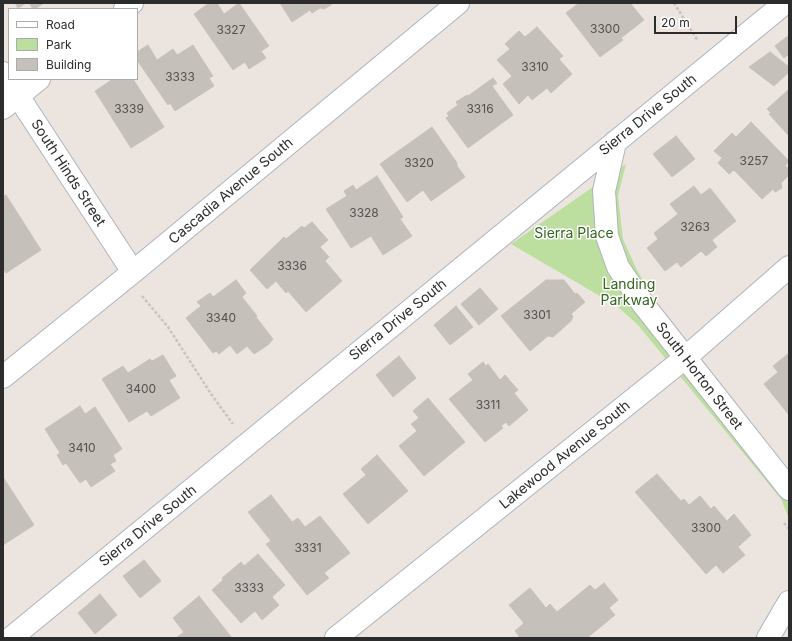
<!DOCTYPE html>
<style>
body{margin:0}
#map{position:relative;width:792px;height:641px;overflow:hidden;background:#ece5df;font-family:Inter,sans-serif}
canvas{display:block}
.frame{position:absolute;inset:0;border:4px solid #2c2c2c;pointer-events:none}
.legend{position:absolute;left:8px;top:8px;width:130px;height:72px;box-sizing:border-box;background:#fff;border:1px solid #ababab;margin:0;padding:5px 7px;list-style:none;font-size:12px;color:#2c2c2c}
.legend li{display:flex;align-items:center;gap:8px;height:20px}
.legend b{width:20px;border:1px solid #ababab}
.scale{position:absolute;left:654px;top:16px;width:83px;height:18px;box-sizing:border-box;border:2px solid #2c2c2c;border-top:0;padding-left:5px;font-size:12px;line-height:14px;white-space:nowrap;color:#2c2c2c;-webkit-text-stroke:3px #fff;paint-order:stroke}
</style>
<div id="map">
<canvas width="792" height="641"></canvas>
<div class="frame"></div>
<ul class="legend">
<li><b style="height:5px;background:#fff"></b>Road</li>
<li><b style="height:11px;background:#bcdfa0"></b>Park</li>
<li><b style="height:11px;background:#c5c0ba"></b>Building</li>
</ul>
<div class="scale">20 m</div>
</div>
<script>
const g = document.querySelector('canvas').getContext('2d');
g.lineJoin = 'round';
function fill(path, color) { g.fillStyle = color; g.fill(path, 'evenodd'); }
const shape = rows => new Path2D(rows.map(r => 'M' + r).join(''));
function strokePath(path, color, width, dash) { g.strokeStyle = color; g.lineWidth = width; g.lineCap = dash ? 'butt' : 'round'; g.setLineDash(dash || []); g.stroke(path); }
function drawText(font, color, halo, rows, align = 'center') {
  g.font = font + ' Inter,sans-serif'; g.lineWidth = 3; g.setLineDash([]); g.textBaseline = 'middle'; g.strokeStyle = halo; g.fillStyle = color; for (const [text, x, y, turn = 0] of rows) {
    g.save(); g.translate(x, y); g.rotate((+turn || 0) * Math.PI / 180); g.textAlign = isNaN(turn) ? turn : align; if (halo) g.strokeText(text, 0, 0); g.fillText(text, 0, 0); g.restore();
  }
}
const green = shape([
 [626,164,618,196,623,239,636,268,652,297,789,472,789,519,781,499,638,325,617,306,511,244]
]);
const building = shape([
 [15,3,26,3,18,8,15,3],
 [29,3,44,3,35,9,33,9,29,3],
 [209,3,217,3,224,14,239,3,269,46,261,51,266,58,249,69,245,62,233,70,194,14,209,3],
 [280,3,332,3,331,5,324,9,320,8,312,13,310,10,292,22,280,3],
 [579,3,630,3,644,20,621,38,623,40,600,57,566,13,579,3],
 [537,27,563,56,559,59,572,74,551,93,547,88,532,100,528,95,519,104,503,84,512,76,497,60,510,49,505,44,519,31,525,37,537,27],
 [789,35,789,54,784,58,775,46,789,35],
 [148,45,157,60,173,49,177,55,193,45,213,76,209,78,214,86,175,111,170,103,168,105,137,60,137,52,148,45],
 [770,52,789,67,789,72,774,86,749,67,770,52],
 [493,78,497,83,492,86,513,115,468,148,446,118,449,116,447,113,458,105,456,102,467,95,468,96,493,78],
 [113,79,133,79,164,127,131,148,95,91,113,79],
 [788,90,789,91,789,136,769,114,771,113,767,109,788,90],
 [751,122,789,161,785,166,789,169,789,175,781,183,782,188,777,191,775,192,773,189,762,199,734,170,729,174,718,163,722,158,714,151,732,133,736,137,751,122],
 [432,127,457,163,457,166,465,177,431,201,423,190,407,202,380,164,432,127],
 [676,136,695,159,672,177,653,154,676,136],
 [377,176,403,217,400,219,412,236,383,255,371,236,351,248,326,209,347,196,344,191,353,185,356,190,377,176],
 [694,186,701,195,710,188,736,221,712,240,717,247,706,256,701,251,681,267,677,262,665,271,647,248,658,239,654,233,678,214,670,204,694,186],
 [6,195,41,250,6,273,3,268,3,197,6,195],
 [312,222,328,240,320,247,329,257,325,261,342,281,306,312,288,291,286,293,276,281,267,289,250,270,284,237,286,239,302,226,304,228,312,222],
 [236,280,246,293,242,297,257,316,256,317,273,339,268,345,254,354,247,346,237,354,230,345,219,354,216,351,213,353,186,318,201,306,197,302,210,293,213,297,236,280],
 [546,280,564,280,575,294,577,293,585,302,571,314,573,316,571,321,553,337,548,336,530,351,501,316,546,280],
 [480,288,498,309,479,325,461,304,480,288],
 [456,306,473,327,450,345,434,325,456,306],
 [789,353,789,415,764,384,778,372,773,366,789,353],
 [163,355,176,376,169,380,180,398,151,416,147,411,129,422,102,379,123,366,128,373,150,359,152,361,163,355],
 [399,356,416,378,393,397,376,375,399,356],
 [483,362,486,366,488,364,500,380,505,375,518,390,514,393,528,410,509,426,506,422,501,426,503,428,485,442,449,399,473,380,468,374,483,362],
 [428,398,465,442,424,476,399,446,417,431,411,424,419,418,413,411,428,398],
 [80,406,85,414,95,407,122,449,113,455,116,461,110,464,115,471,91,487,86,479,80,483,66,463,63,465,57,455,60,453,45,429,80,406],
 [377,455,408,491,368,524,343,494,366,475,361,469,377,455],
 [657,474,681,501,684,499,689,505,700,496,711,509,714,506,727,521,734,514,751,535,738,547,745,555,723,573,716,565,706,574,635,492,657,474],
 [3,477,34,525,3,545,3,477],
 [271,495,292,522,298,518,305,527,320,516,350,553,324,573,329,578,307,595,266,544,271,541,248,512,271,495],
 [258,554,285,585,272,597,279,605,262,620,255,611,241,623,212,590,223,580,222,578,241,562,244,566,258,554],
 [144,560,161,581,140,598,123,576,144,560],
 [604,583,618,600,609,608,615,615,587,638,517,638,519,636,515,631,524,623,509,605,530,588,546,608,550,604,557,612,590,585,595,590,604,583],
 [100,594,117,615,95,634,78,613,100,594],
 [199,596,232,638,176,638,184,632,173,618,199,596]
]);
const path = shape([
 [674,3,698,41],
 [142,296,168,327,211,394,233,424],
 [784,523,789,529]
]);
const minor = shape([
 [125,9,132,3],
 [3,73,133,272],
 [3,108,39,79],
 [615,142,604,191,607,236,618,267,643,304,789,489],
 [3,377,133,272,458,3],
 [11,638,785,3],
 [336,638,685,358,789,267],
 [768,638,789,602]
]);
const numberNames = [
 ["3300",605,29],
 ["3327",231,30],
 ["3310",535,67],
 ["3333",180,77],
 ["3339",129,109],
 ["3316",480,109],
 ["3257",754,161],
 ["3320",419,163],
 ["3328",364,213],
 ["3263",695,227],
 ["3336",292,266],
 ["3301",537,315],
 ["3340",221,318],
 ["3400",141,389],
 ["3311",488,405],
 ["3410",82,448],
 ["3300",706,528],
 ["3331",308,548],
 ["3333",249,588]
];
const streetNames = [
 ["Sierra Drive South",648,115,-39],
 ["South Hinds Street",68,173,57],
 ["Cascadia Avenue South",231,191,-40],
 ["Sierra Drive South",398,320,-39],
 ["South Horton Street",699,376,52],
 ["Lakewood Avenue South",565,455,-39],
 ["Sierra Drive South",148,526,-39]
];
const parkNames = [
 ["Sierra Place",574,234],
 ["Landing",629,285],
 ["Parkway",629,301]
];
fill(green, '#bcdfa0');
fill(building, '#c5c0ba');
strokePath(building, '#c8c1b9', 1);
strokePath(minor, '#b0b3bb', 24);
strokePath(path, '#c4c4c4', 2.5, [3, 2]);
strokePath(minor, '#fff', 22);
drawText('12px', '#525150', null, numberNames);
drawText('14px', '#2c2c2c', '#fff', streetNames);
drawText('14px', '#366520', '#fff', parkNames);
</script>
